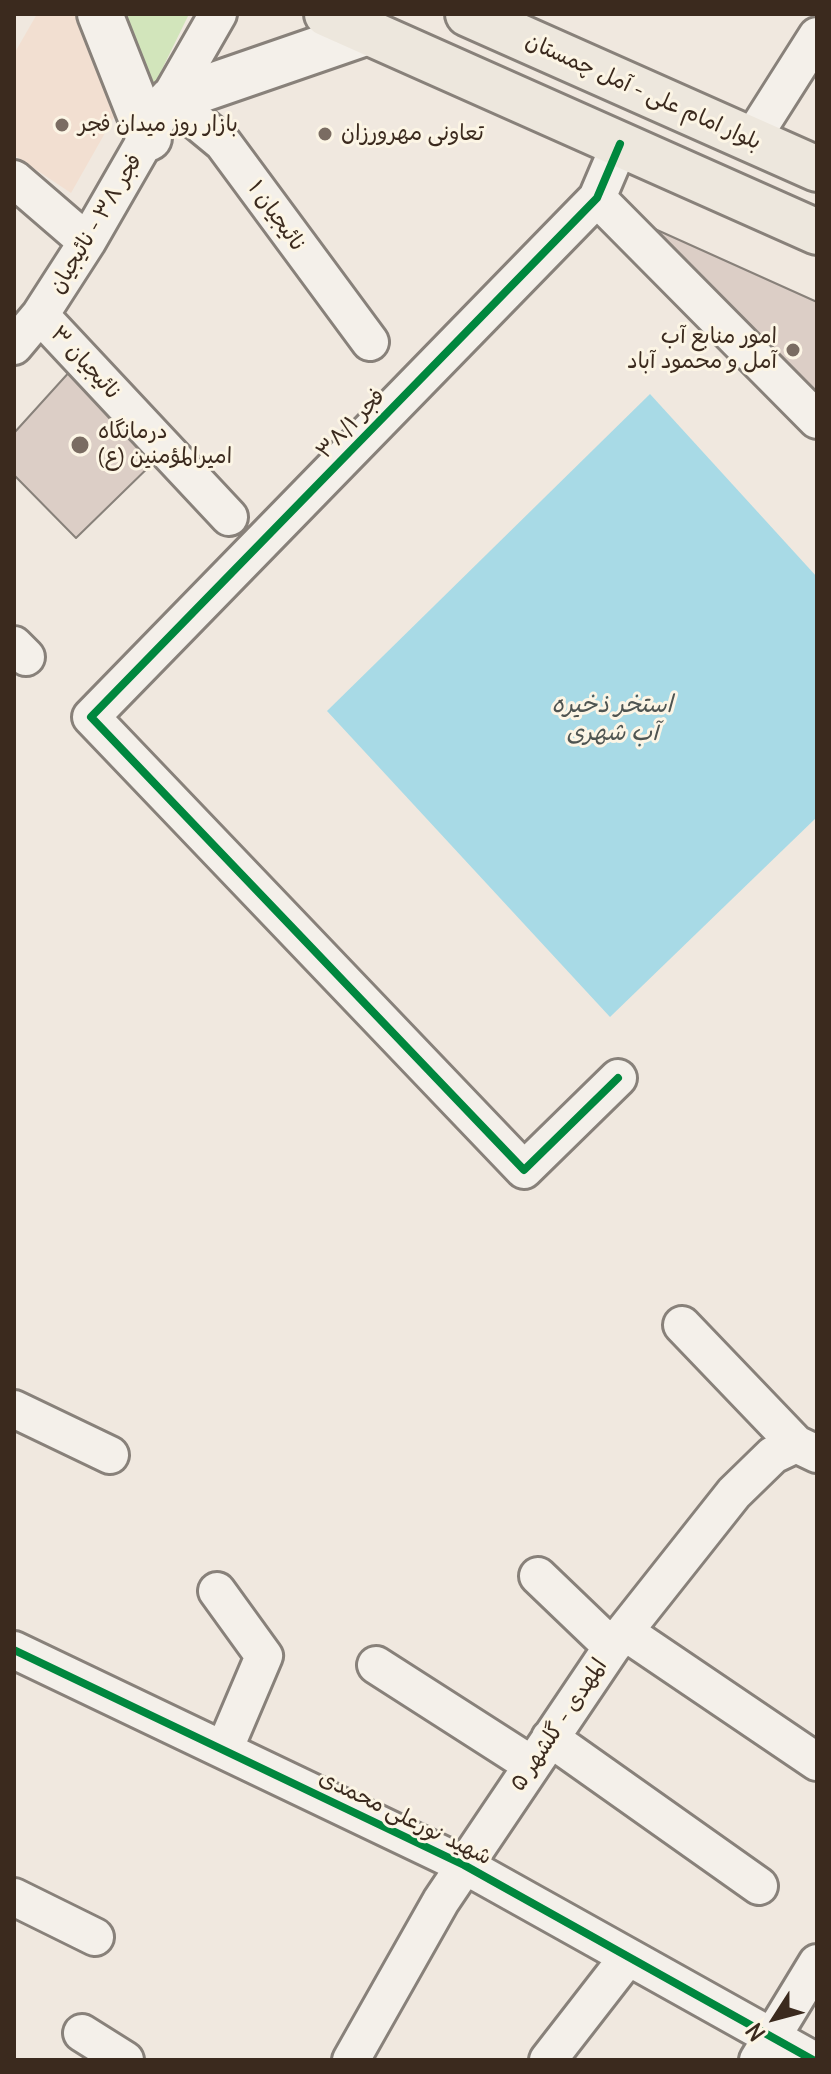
<!DOCTYPE html>
<meta charset="utf-8">
<style>
body{margin:0}
#map{position:relative;width:831px;height:2074px;overflow:hidden;background:#f0e8df;font-family:Delius,sans-serif}
canvas{display:block}
.frame{position:absolute;inset:0;border:16px solid #3b2a1e;pointer-events:none}
.north{position:absolute;left:735px;top:1978px;width:80px;height:80px;-webkit-text-stroke:6px #fcf5e5;paint-order:stroke;rotate:234deg;font-size:22px;font-weight:700;line-height:32px;text-align:center;color:#3b2a1e}
.north::after{content:'';display:block;margin:auto;width:28px;height:36px;background:#3b2a1e;clip-path:polygon(50% 0,100% 100%,50% 72%,0 100%)}
</style>
<div id="map">
<canvas width="831" height="2074"></canvas>
<div class="frame"></div>
<div class="north">N</div>
</div>
<script>
const g = document.querySelector('canvas').getContext('2d');
g.lineJoin = 'round';
function fill(path, color) { g.fillStyle = color; g.fill(path, 'evenodd'); }
const shape = rows => new Path2D(rows.map(r => 'M' + r).join(''));
function strokePath(path, color, width, dash) { g.strokeStyle = color; g.lineWidth = width; g.lineCap = dash ? 'butt' : 'round'; g.setLineDash(dash || []); g.stroke(path); }
function drawText(font, color, halo, rows, align = 'center') {
  g.font = font + ' Delius,"Playpen Sans Arabic",sans-serif'; g.lineWidth = 6; g.setLineDash([]); g.textBaseline = 'middle'; g.strokeStyle = halo; g.fillStyle = color; for (const [text, x, y, turn = 0] of rows) {
    g.save(); g.translate(x, y); g.rotate((+turn || 0) * Math.PI / 180); g.textAlign = isNaN(turn) ? turn : align; if (halo) g.strokeText(text, 0, 0); g.fillText(text, 0, 0); g.restore();
  }
}
const built = shape([
 [37,14,92,14,126,96,71,193,14,155,14,54]
]);
const green = shape([
 [110,14,189,14,147,100]
]);
const water = shape([
 [650,394,817,577,817,817,610,1017,327,711]
]);
const building = shape([
 [646,225,817,302,817,397,646,225],
 [72,369,159,457,76,538,14,475,14,433,72,369]
]);
const street = shape([
 [171,100,223,143,370,342],
 [751,140,817,36],
 [14,179,87,242],
 [597,198,817,420],
 [40,315,229,517],
 [14,346,40,315,87,242,218,14],
 [14,645,26,657],
 [618,1078,524,1170,91,717,597,198,620,144],
 [682,1325,796,1444],
 [14,1409,110,1455],
 [538,1576,612,1647],
 [217,1591,264,1656,224,1750],
 [625,1632,817,1762],
 [14,1650,464,1865,813,2060],
 [376,1665,532,1765],
 [550,1738,759,1886],
 [14,1897,95,1937],
 [82,2033,125,2060],
 [351,2060,441,1901,612,1647,734,1493,773,1455,796,1444,817,1454],
 [548,2060,628,1957],
 [758,2060,817,1963]
]);
const secondary = shape([
 [100,14,149,138],
 [171,100,368,32]
]);
const primary = shape([
 [327,14,817,232],
 [468,14,817,169]
]);
const cycleway = shape([
 [618,1078,524,1170,91,717,597,198,620,144],
 [14,1650,464,1865,813,2060]
]);
const markers = [
 [62,125,8,"#7a6c62"],
 [325,134,8,"#7a6c62"],
 [793,350,8,"#7a6c62"],
 [80,445,10,"#7a6c62"]
];
const streetNames = [
 ["بلوار امام علی - آمل چمستان",643,92,24],
 ["نائیجیان ۱",276,216,54],
 ["فجر ۳۸ - نائیجیان",96,224,-59],
 ["نائیجیان ۳",85,363,47],
 ["فجر ۳۸/۱",351,424,-46],
 ["المهدی - گلشهر ۵",559,1725,-56],
 ["شهید نورعلی محمدی",405,1818,26]
];
const poiNames = [
 ["بازار روز میدان فجر",78,125],
 ["تعاونی مهرورزان",341,134],
 ["امور منابع آب",777,337,"right"],
 ["آمل و محمود آباد",777,362,"right"],
 ["درمانگاه",98,432],
 ["امیرالمؤمنین (ع)",98,457]
];
const waterNames = [
 ["استخر ذخیره",612,705],
 ["آب شهری",612,733]
];
fill(built, '#f2dfd1');
fill(green, '#d2e5bb');
fill(water, '#a8dae6');
fill(building, '#dccec6');
strokePath(building, '#88817a', 2);
strokePath(street, '#88817a', 42);
strokePath(secondary, '#88817a', 50);
strokePath(primary, '#88817a', 50);
strokePath(street, '#f4f0ea', 36);
strokePath(secondary, '#f4f0ea', 44);
strokePath(primary, '#ede7dd', 44);
strokePath(cycleway, '#00873e', 8);
for (const [x, y, r, color] of markers) { const dot = new Path2D(); dot.arc(x, y, r, 0, 2 * Math.PI); g.fillStyle = color; g.fill(dot); strokePath(dot, '#fcf5e5', 3); }
drawText('22px', '#3b2a1e', '#fcf5e5', streetNames);
drawText('22px', '#3b2a1e', '#fcf5e5', poiNames, 'left');
drawText('italic 24px', '#4e5451', '#fcf5e5', waterNames);
</script>
